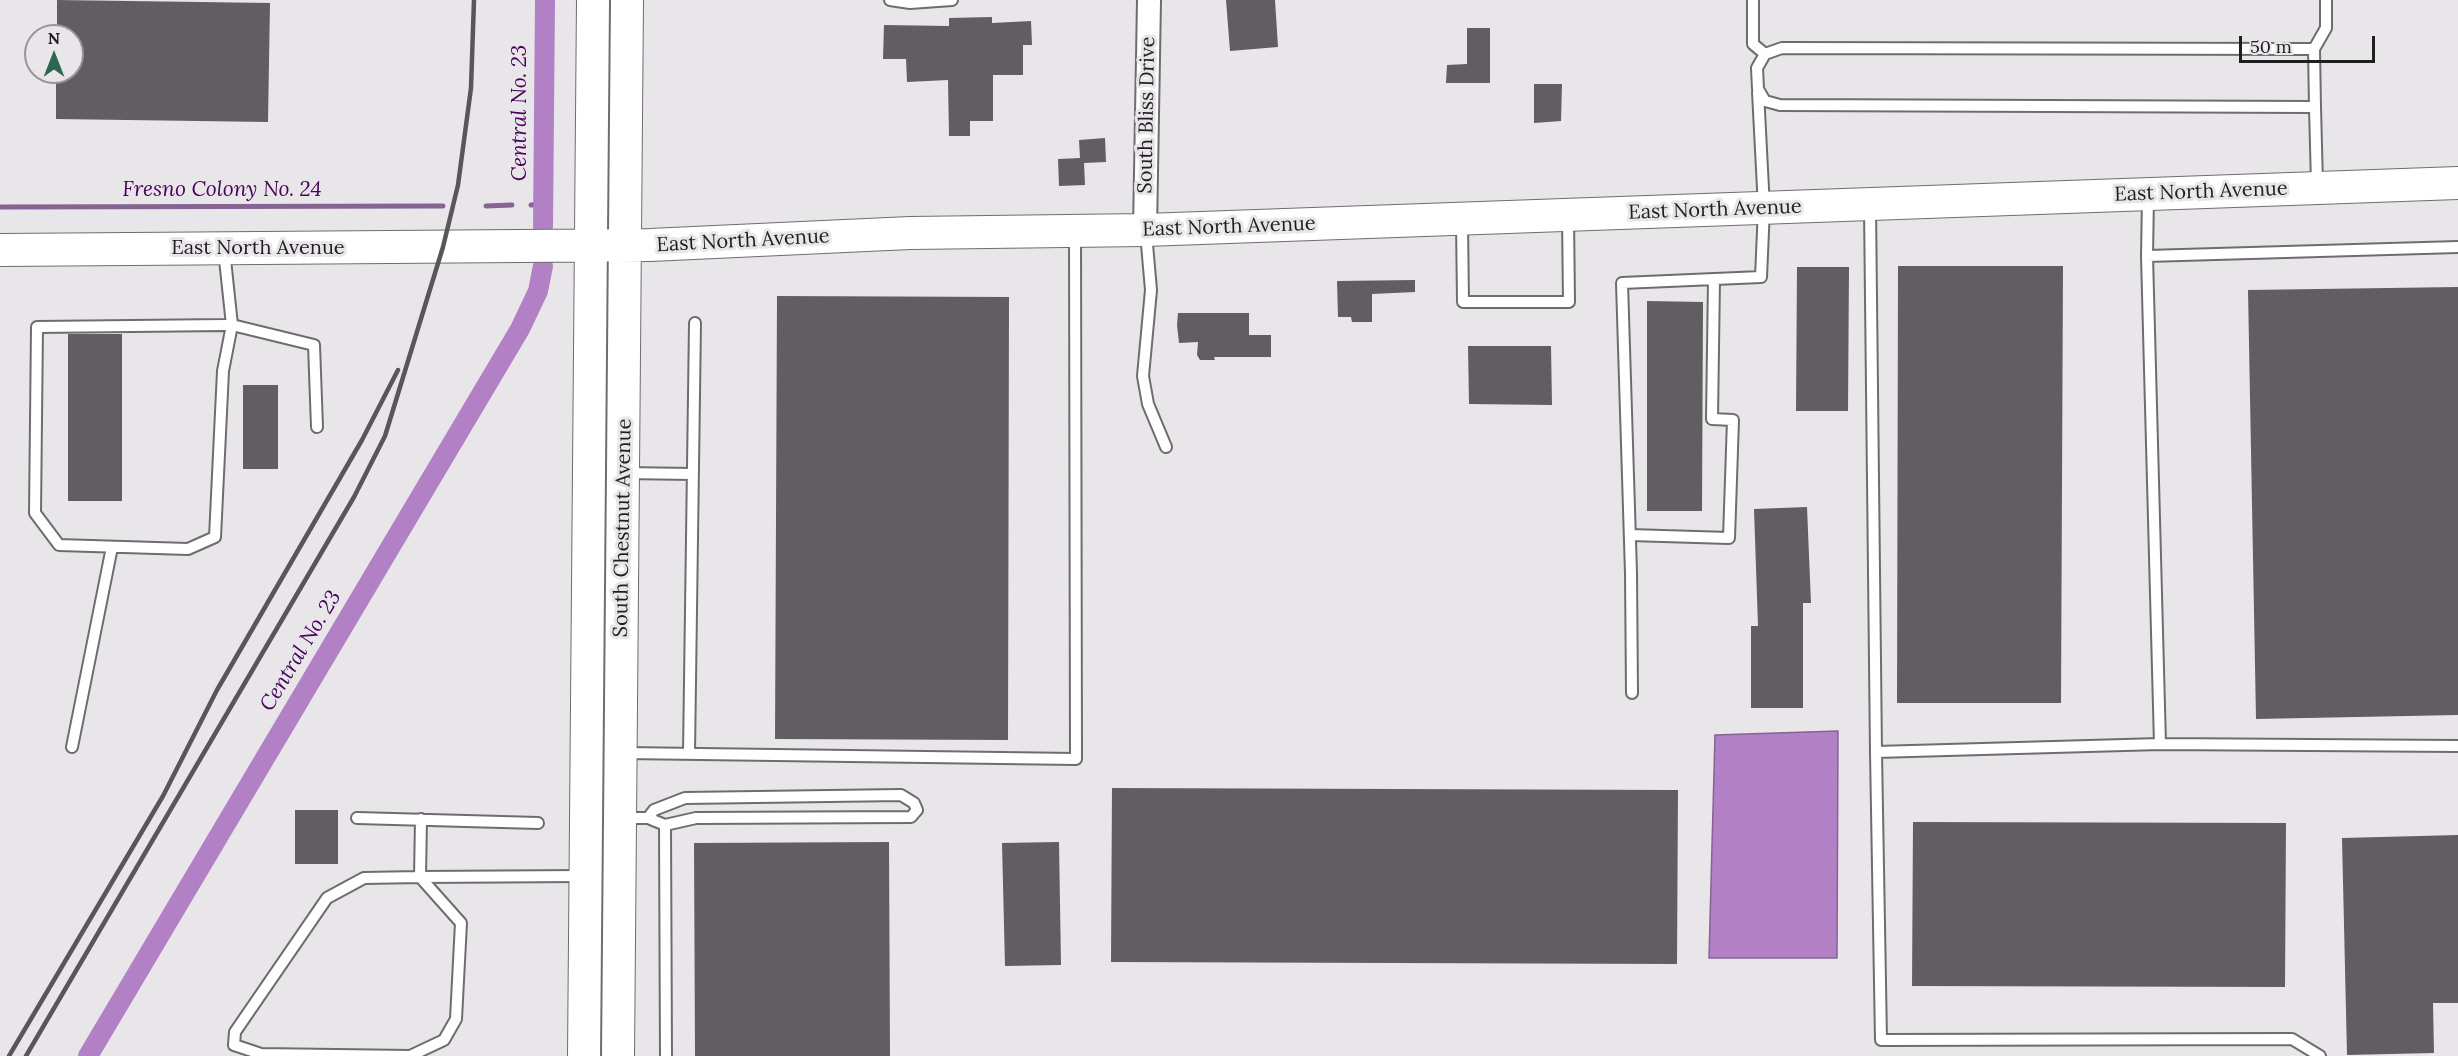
<!DOCTYPE html>
<style>
body{margin:0}
#map{position:relative;width:2458px;height:1056px;overflow:hidden;background:#e9e6ea;font-family:Lora,serif}
canvas{display:block}
.north{position:absolute;left:24px;top:24px;width:60px;height:60px;box-sizing:border-box;background:#e9e6ea;border:2px solid #999699;border-radius:50%;rotate:0deg;font-size:16px;font-weight:700;line-height:24px;text-align:center;color:#201f20}
.north::after{content:'';display:block;margin:auto;width:21px;height:27px;background:#2e674f;clip-path:polygon(50% 0,100% 100%,50% 72%,0 100%)}
.scale{position:absolute;left:2239px;top:36px;width:136px;height:27px;box-sizing:border-box;border:3px solid #201f20;border-top:0;padding-left:8px;font-size:18px;line-height:21px;white-space:nowrap;color:#201f20;-webkit-text-stroke:4px #e9e6ea;paint-order:stroke}
</style>
<div id="map">
<canvas width="2458" height="1056"></canvas>
<div class="north">N</div>
<div class="scale">50 m</div>
</div>
<script>
const g = document.querySelector('canvas').getContext('2d');
g.lineJoin = 'round';
function fill(path, color) { g.fillStyle = color; g.fill(path, 'evenodd'); }
const shape = rows => new Path2D(rows.map(r => 'M' + r).join(''));
function strokePath(path, color, width, dash) { g.strokeStyle = color; g.lineWidth = width; g.lineCap = dash ? 'butt' : 'round'; g.setLineDash(dash || []); g.stroke(path); }
function drawText(font, color, halo, rows, align = 'center') {
  g.font = font + ' Lora,serif'; g.lineWidth = 6; g.setLineDash([]); g.textBaseline = 'middle'; g.strokeStyle = halo; g.fillStyle = color; for (const [text, x, y, turn = 0] of rows) {
    g.save(); g.translate(x, y); g.rotate((+turn || 0) * Math.PI / 180); g.textAlign = isNaN(turn) ? turn : align; if (halo) g.strokeText(text, 0, 0); g.fillText(text, 0, 0); g.restore();
  }
}
const water = shape([
 [1838,731,1837,958,1709,958,1715,735,1838,731]
]);
const stream = shape([
 [531,205,543,204],
 [486,206,512,205],
 [0,207,443,206]
]);
const canal = shape([
 [543,227,545,0],
 [88,1056,520,329,538,291,543,266]
]);
const building = shape([
 [57,0,270,3,268,122,56,119,56,72,72,72,72,36,57,36],
 [1226,0,1275,0,1278,47,1230,51],
 [992,17,992,23,1031,21,1032,45,1023,45,1023,75,993,75,993,121,970,121,970,136,949,136,948,80,907,82,906,59,883,59,884,25,949,26,949,18],
 [1467,28,1490,28,1490,83,1446,83,1447,65,1467,64],
 [1534,84,1562,84,1561,121,1534,123],
 [1105,138,1106,162,1084,163,1085,185,1059,186,1058,159,1080,158,1079,140],
 [1898,266,2063,266,2061,703,1897,703],
 [1797,267,1849,267,1848,411,1796,411],
 [1415,280,1415,292,1372,294,1372,322,1352,322,1351,317,1338,317,1337,281],
 [2458,287,2458,715,2256,719,2248,290],
 [777,296,1009,297,1008,740,775,739],
 [1647,301,1703,302,1702,511,1647,511],
 [1178,313,1249,313,1249,335,1271,335,1271,357,1214,357,1215,360,1200,360,1197,355,1198,342,1179,343,1177,325],
 [68,334,122,334,122,501,68,501],
 [1468,346,1551,346,1552,405,1469,404],
 [243,385,278,385,278,469,243,469],
 [1807,507,1811,603,1803,603,1803,708,1751,708,1751,626,1758,626,1754,509],
 [1112,788,1678,790,1677,964,1111,962],
 [295,810,338,810,338,864,295,864],
 [1913,822,2286,823,2285,987,1912,986],
 [2458,835,2458,1003,2433,1003,2434,1053,2347,1055,2342,838],
 [889,842,890,1056,695,1056,694,843],
 [1059,842,1061,965,1005,966,1002,843]
]);
const lane = shape([
 [890,0,910,3,952,0],
 [1753,0,1753,44,1765,54],
 [2314,49,2326,28,2326,0],
 [2315,107,1780,105,1765,101,1758,89,1757,68,1765,54,1782,48,2314,49,2315,107,2317,184],
 [2148,197,2147,256,2458,247],
 [1870,207,1876,752,2160,744],
 [1462,222,1463,302,1569,302,1568,217],
 [1146,233,1151,290,1143,376,1148,404,1166,447],
 [224,250,232,325,223,371,215,537,188,549,59,545,35,513,37,327,225,325,232,325,314,345,317,427],
 [2147,256,2160,744,2458,746],
 [624,473,693,474],
 [1630,535,1729,538,1733,420,1712,419,1714,279],
 [1632,693,1631,573,1622,283,1761,277,1764,208,1758,92],
 [72,747,112,547],
 [1876,752,1881,1040,2292,1039,2320,1056],
 [624,753,1076,759,1075,232],
 [689,753,695,323],
 [357,818,538,823],
 [623,818,648,818,665,825,696,818,911,817,917,810,914,803,901,795,685,798,654,810,648,818],
 [421,819,420,877,461,923,456,1019,444,1040,410,1056,261,1054,234,1045,235,1032,327,898,364,878,420,877,582,876],
 [665,825,666,1056]
]);
const street = shape([
 [1145,230,1149,0]
]);
const secondary = shape([
 [0,250,650,245,910,233,1145,230,2458,183],
 [584,1056,593,0],
 [618,1056,627,0]
]);
const rail = shape([
 [9,1056,163,796,217,690,362,440,398,370],
 [26,1056,354,497,385,436,443,247,458,185,471,88,474,0]
]);
const streetNames = [
 ["South Bliss Drive",1147,115,-89],
 ["East North Avenue",2201,192,-2],
 ["East North Avenue",1715,210,-2],
 ["East North Avenue",1229,227,-2],
 ["East North Avenue",743,241,-3],
 ["East North Avenue",258,248],
 ["South Chestnut Avenue",623,528,-89]
];
const waterNames = [
 ["Central No. 23",520,113,-90],
 ["Fresno Colony No. 24",222,190],
 ["Central No. 23",301,651,-59]
];
fill(water, '#b280c4');
strokePath(water, '#866393', 1.5);
strokePath(stream, '#866393', 5);
strokePath(canal, '#b280c4', 20);
fill(building, '#605e61');
strokePath(lane, '#6f6c70', 14);
strokePath(street, '#6f6c70', 26);
strokePath(secondary, '#6f6c70', 34);
strokePath(lane, '#fff', 10);
strokePath(street, '#fff', 22);
strokePath(secondary, '#fff', 32);
strokePath(rail, '#585658', 4.5);
drawText('20px', '#201f20', '#e9e6ea', streetNames);
drawText('italic 21px', '#47025a', '#e9e6ea', waterNames);
</script>
